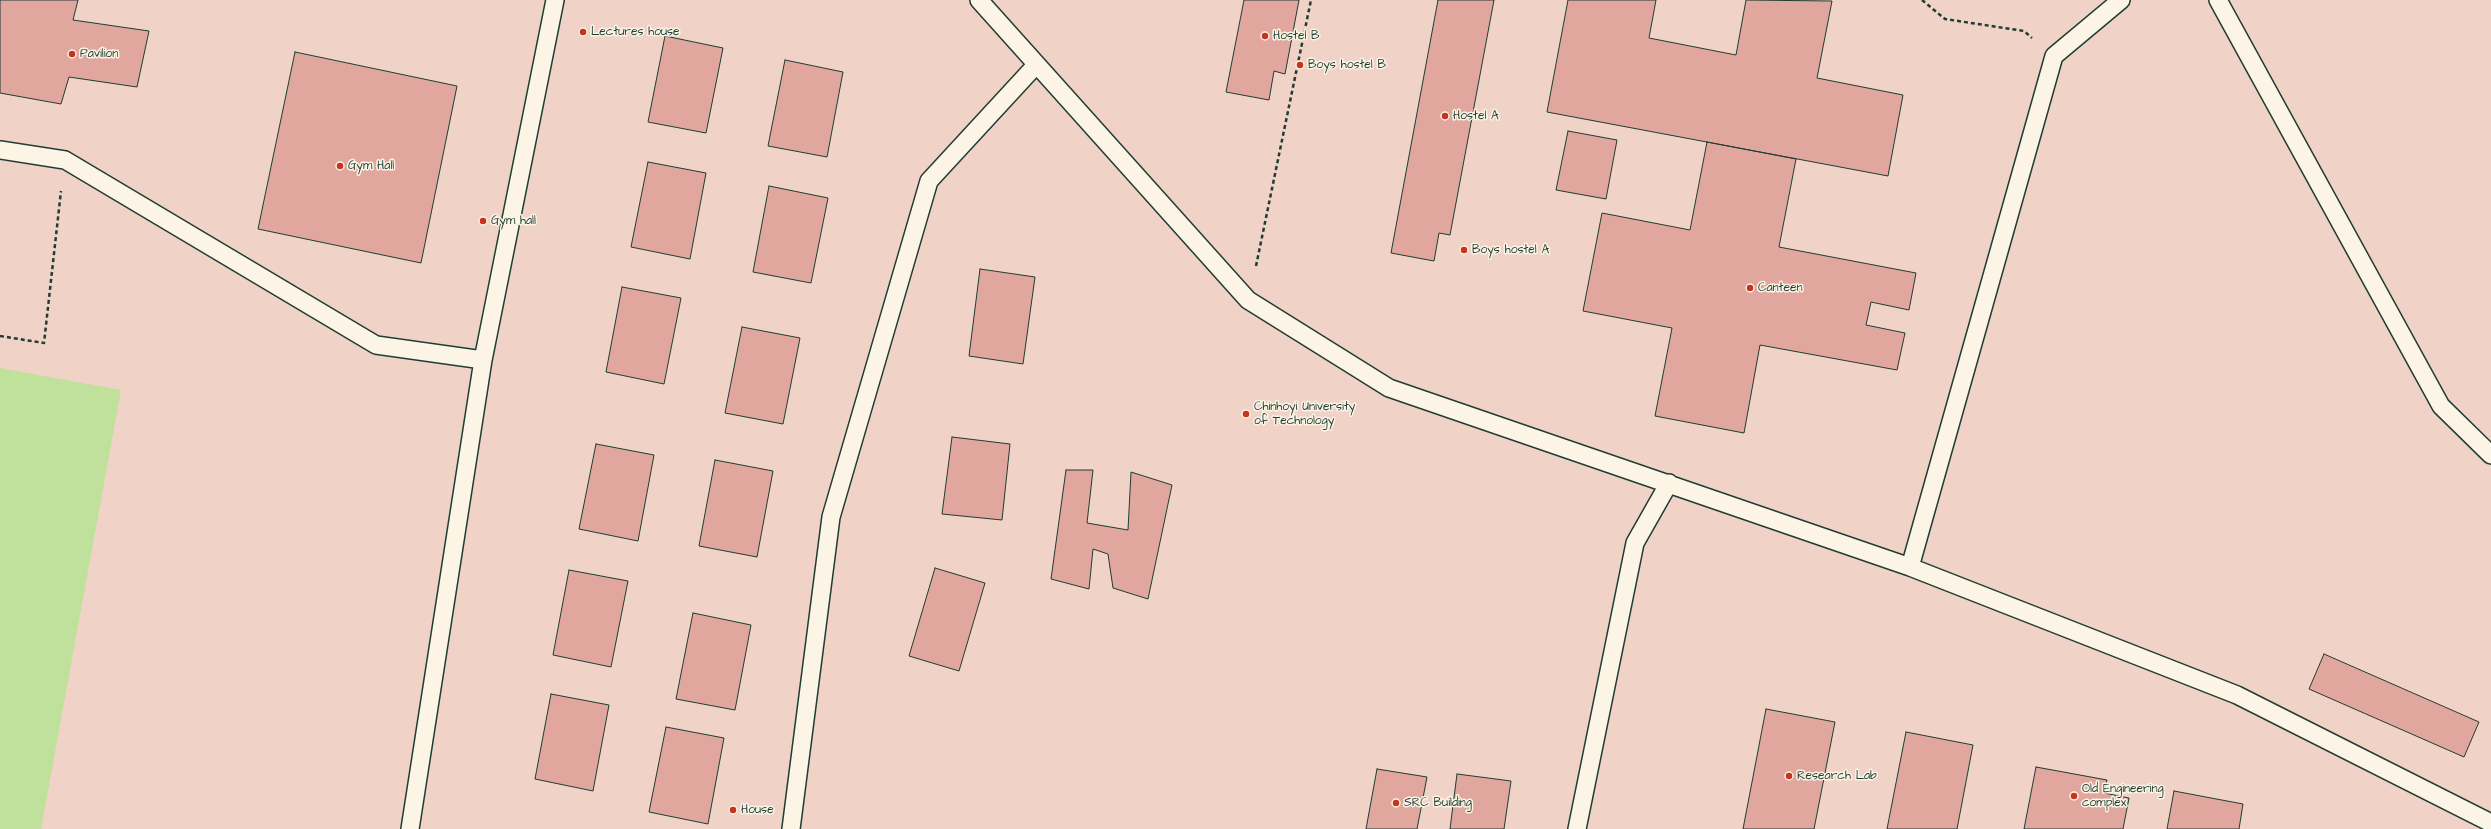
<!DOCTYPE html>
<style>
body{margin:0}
canvas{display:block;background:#f7e5d7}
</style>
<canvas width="2491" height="829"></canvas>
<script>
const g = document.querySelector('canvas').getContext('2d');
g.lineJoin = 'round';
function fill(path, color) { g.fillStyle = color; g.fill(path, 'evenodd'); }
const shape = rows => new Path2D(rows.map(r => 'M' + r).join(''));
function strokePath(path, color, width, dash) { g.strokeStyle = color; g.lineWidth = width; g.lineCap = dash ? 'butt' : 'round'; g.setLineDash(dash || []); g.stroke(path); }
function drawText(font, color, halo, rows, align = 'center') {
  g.font = font + ' "Architects Daughter",sans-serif'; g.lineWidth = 3; g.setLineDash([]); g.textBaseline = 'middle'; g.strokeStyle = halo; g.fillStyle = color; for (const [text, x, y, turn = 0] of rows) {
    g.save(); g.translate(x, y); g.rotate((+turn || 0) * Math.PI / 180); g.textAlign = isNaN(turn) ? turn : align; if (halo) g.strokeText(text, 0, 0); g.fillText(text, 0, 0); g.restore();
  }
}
const built = shape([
 [0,0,2491,0,2491,829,0,829]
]);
const green = shape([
 [0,368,121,390,41,829,0,829]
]);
const building = shape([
 [0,0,78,0,73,20,149,31,137,87,69,77,61,104,0,93,0,0],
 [1244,0,1299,0,1285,74,1274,71,1269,100,1226,92,1244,0],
 [1438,0,1494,0,1450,235,1439,233,1434,261,1391,253,1438,0],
 [1568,0,1656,0,1649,38,1736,55,1746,0,1832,1,1817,78,1903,95,1888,176,1547,112,1568,0],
 [665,36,723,48,706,133,648,122,665,36],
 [295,52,457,86,421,263,258,229,295,52],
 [785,60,843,72,827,157,768,146,785,60],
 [1568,131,1617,140,1606,199,1556,190,1568,131],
 [1707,142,1796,159,1779,247,1916,273,1909,310,1871,302,1866,325,1905,333,1897,370,1760,345,1744,433,1655,416,1672,328,1583,311,1602,213,1690,230,1707,142],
 [648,162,706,173,690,259,631,247,648,162],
 [769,186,828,198,811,283,753,272,769,186],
 [980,269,1035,277,1023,364,969,356,980,269],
 [622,287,681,298,664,384,606,372,622,287],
 [742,327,800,338,783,424,725,413,742,327],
 [952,437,1010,444,1002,520,942,514,952,437],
 [596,444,654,455,638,541,579,529,596,444],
 [715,460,773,471,757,557,699,546,715,460],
 [1066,470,1093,470,1087,523,1128,530,1131,472,1172,485,1148,599,1113,588,1108,554,1093,549,1089,589,1051,579,1066,470],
 [935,568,985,583,959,671,909,656,935,568],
 [569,570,628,581,611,667,553,655,569,570],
 [693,613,751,625,735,710,676,699,693,613],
 [2324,654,2479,722,2464,757,2309,689,2324,654],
 [551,694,609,705,593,791,535,779,551,694],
 [1766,709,1835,722,1814,829,1743,829,1766,709],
 [666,727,724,738,708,824,649,812,666,727],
 [1906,732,1973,745,1957,829,1887,829,1906,732],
 [2036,767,2107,780,2104,793,2129,798,2123,829,2024,829,2036,767],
 [1377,769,1427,777,1417,829,1366,829,1377,769],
 [1457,774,1511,781,1504,829,1450,829,1457,774],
 [2174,791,2243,804,2239,829,2167,829,2174,791]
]);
const path = shape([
 [1922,0,1945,19,2024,31,2032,38],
 [1256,266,1311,0],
 [0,336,44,343,61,191]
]);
const service = shape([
 [979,0,1248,300,1389,388,1910,567,2237,695,2491,823],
 [2218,0,2441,406,2491,455],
 [0,150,65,160,376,345,483,360],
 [1910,567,2054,56,2121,0],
 [410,829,483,360,555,0],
 [791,829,831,517,929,181,1036,65],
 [1577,829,1635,543,1669,483]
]);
const markers = [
 [583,32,4,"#c8321e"],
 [1265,36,4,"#c8321e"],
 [72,54,4,"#c8321e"],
 [1300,65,4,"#c8321e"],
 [1445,116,4,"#c8321e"],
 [340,166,4,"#c8321e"],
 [483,221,4,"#c8321e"],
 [1464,250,4,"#c8321e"],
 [1750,288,4,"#c8321e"],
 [1246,414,4,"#c8321e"],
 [1789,776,4,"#c8321e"],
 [2074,796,4,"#c8321e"],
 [1396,803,4,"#c8321e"],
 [733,810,4,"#c8321e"]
];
const poiNames = [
 ["Lectures house",591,32],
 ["Hostel B",1273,36],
 ["Pavilion",80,54],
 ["Boys hostel B",1308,65],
 ["Hostel A",1453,116],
 ["Gym Hall",348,166],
 ["Gym hall",491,221],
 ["Boys hostel A",1472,250],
 ["Canteen",1758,288],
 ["Chinhoyi University",1254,407],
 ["of Technology",1254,421],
 ["Research Lab",1797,776],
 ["Old Engineering",2082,789],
 ["complex",2082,803],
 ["SRC Building",1404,803],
 ["House",741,810]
];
fill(built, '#f0d2c6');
fill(green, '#bfe19b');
fill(building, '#e1a79e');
strokePath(building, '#1f3d34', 1);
strokePath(service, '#1f3d34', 20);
strokePath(path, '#1f3d34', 2.5, [4, 3]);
strokePath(service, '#fcf5e5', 17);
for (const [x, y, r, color] of markers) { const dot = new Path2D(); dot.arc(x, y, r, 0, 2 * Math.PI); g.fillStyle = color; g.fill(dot); strokePath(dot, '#fcf5e5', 1.5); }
drawText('12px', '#1f3d34', '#fcf5e5', poiNames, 'left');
</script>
